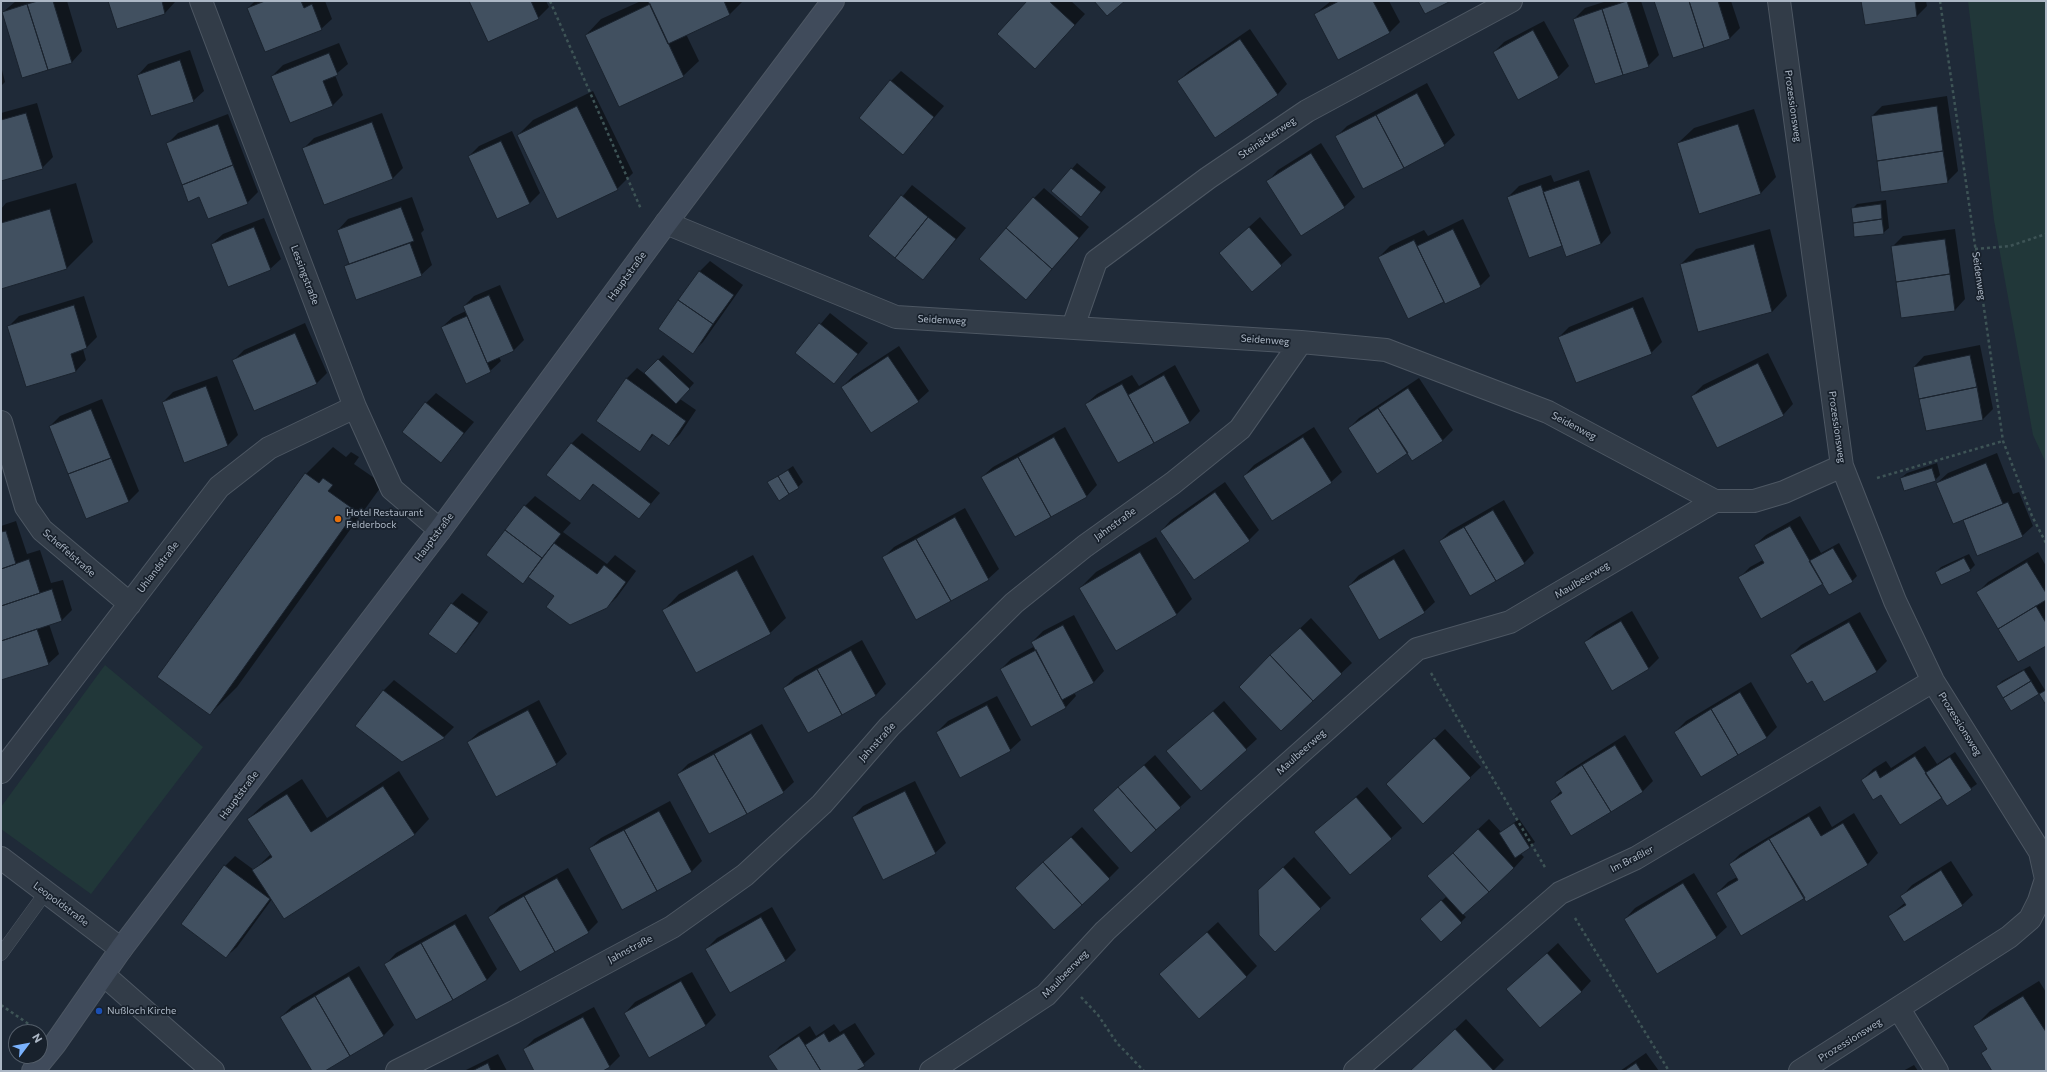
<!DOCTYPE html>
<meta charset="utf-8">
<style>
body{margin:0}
#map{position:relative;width:2047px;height:1072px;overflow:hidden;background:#1f2a38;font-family:Commissioner,sans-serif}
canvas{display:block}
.frame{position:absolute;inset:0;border:2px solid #acb7c5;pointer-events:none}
.north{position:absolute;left:8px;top:1024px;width:40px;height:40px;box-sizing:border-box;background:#18212c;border:1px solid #535d69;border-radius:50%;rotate:58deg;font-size:11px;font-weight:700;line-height:16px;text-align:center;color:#acb7c5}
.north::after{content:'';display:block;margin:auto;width:14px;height:18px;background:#7ab2fd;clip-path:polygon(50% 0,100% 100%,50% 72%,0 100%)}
</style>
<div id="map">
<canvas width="2047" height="1072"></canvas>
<div class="frame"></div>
<div class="north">N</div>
</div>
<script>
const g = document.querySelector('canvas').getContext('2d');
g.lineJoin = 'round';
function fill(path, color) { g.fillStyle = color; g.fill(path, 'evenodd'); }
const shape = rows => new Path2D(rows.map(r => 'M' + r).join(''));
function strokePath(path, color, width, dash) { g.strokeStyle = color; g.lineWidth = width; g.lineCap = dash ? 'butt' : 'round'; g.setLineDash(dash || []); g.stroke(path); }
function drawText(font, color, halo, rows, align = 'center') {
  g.font = font + ' Commissioner,sans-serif'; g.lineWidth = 3.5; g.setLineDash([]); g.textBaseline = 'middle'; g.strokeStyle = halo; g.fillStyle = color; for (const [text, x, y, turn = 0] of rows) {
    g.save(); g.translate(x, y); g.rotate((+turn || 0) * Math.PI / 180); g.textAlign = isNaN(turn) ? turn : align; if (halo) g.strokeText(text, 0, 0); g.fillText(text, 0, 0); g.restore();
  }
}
const green = shape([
 [1968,1,2046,1,2046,463,2033,435,1994,220],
 [105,665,203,747,91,894,1,829,1,807]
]);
const shadow = shape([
 [16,1,67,1,82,51,72,62,23,77,3,12],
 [109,1,175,1,175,2,165,13,117,27],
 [255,1,325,1,332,19,321,29,248,8],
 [471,1,546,1,549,7,538,18],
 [641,1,743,1,730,14,686,34,699,61,683,76,586,35,601,19],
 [1028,1,1071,1,1085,14,1046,57],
 [1331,1,1389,1,1400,22,1390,32,1315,14],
 [1607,1,1641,1,1659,55,1648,66,1574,19,1585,8],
 [1655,1,1731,1,1740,28,1730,38,1674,57],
 [1862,1,1926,1,1927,6,1917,16],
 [1544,21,1569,66,1558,77,1518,99,1494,52,1504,42],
 [1250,29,1287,84,1277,95,1178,81,1189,71],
 [339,43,348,64,335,75,343,95,333,105,272,76,283,65],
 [190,50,204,91,193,101,138,75,148,64],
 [1,66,5,82,1,86],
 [901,71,944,106,903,154,891,81],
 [1427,83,1455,135,1444,145,1336,137,1347,126],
 [593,91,633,173,617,189,518,135,533,120],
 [1947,96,1958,171,1947,182,1872,116,1882,106],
 [37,103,53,157,42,168,1,180,1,113],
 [1754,109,1776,177,1761,193,1678,143,1694,128],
 [382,113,403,168,393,178,324,204,303,149,314,138],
 [228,114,258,192,247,203,167,144,178,133],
 [512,131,540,193,530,203,497,218,469,156,479,146],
 [1321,143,1355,197,1344,207,1268,181,1278,170],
 [1077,163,1106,187,1086,210,1053,191],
 [1589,170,1611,233,1601,244,1563,245,1529,256,1508,197,1519,186,1551,175,1554,182],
 [76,183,93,242,66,269,1,288,1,209,6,203],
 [912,185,966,228,923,279,870,236],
 [1044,188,1089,227,1026,299,1034,198],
 [412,197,424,230,421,233,432,265,421,275,345,266,350,262,338,230,348,219],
 [1886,200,1889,228,1883,233,1852,209,1857,204],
 [1260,217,1292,255,1252,290,1220,253],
 [264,218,281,259,270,269,212,244,223,234],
 [1463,219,1490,276,1480,286,1444,300,1408,317,1379,257,1390,246,1424,230,1428,236],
 [1770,229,1787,296,1772,312,1681,264,1696,249],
 [1955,229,1965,299,1955,310,1892,247,1903,236],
 [710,261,743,285,703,342,693,352,659,328,700,271],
 [500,285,524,340,513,351,499,357,501,361,490,371,442,327,453,317,466,311,464,306,474,296],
 [84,296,97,337,87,347,83,349,86,360,76,371,27,386,8,327,19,316],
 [1643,297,1662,342,1651,353,1559,337,1569,327],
 [830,313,868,343,834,382,796,353],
 [305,323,327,373,317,383,234,360,244,350],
 [1980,345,1993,409,1983,419,1914,367,1924,356],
 [899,346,929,391,918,401,842,387,853,376],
 [1768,353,1793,404,1783,415,1692,396,1703,385],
 [663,355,694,383,680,399,696,410,680,434,669,445,654,434,640,450,626,379,637,368,645,374],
 [1175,365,1200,411,1190,422,1118,461,1086,404,1097,394,1132,375,1139,386],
 [217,376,238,435,228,445,163,402,173,392],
 [1419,378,1453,430,1443,440,1413,460,1408,452,1349,428,1359,418],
 [436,393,474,422,441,461,426,403],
 [102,399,139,491,128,502,50,426,60,416],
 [1065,427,1097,485,1087,496,1015,536,982,477,993,467],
 [1314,427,1342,472,1331,482,1272,520,1244,476,1254,465],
 [582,433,660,493,639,518,594,484,580,500,571,444],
 [333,447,346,457,351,452,359,457,354,464,383,484,237,687,210,714,306,474],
 [1997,453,2013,494,2019,492,2033,526,2022,536,1937,483,1948,473],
 [1937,463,1940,475,1935,480,1901,478,1907,473],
 [793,466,803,482,798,487,769,482],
 [1225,482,1259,530,1249,540,1161,531,1171,520],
 [535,496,571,523,563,532,607,564,615,555,636,571,617,597,606,608,556,596,529,576,525,506],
 [1504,500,1534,553,1524,563,1440,541,1450,531],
 [965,508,999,569,988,579,883,558,894,547],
 [1800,516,1821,553,1839,543,1857,576,1852,581,1823,583,1740,577,1750,567,1763,560,1755,545,1766,535],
 [16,521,27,554,40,550,51,583,63,580,72,610,62,620,49,624,59,654,48,664,1,679,1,526],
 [1156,537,1192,599,1177,614,1080,588,1096,572],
 [1404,549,1435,602,1424,612,1349,586,1359,575],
 [2038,552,2046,566,2046,644,1977,593,1988,582],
 [1969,554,1975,565,1970,570,1936,572,1941,567],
 [753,555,786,618,770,633,664,610,679,594],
 [462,593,488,612,466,642,456,653,452,604],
 [1632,611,1659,658,1648,669,1585,642,1596,632],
 [1860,612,1887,661,1877,671,1824,701,1813,680,1791,655,1801,645],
 [1074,615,1104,671,1094,682,1074,692,1076,696,1066,707,1032,725,1001,669,1011,659,1035,646,1032,642,1043,631],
 [1311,618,1352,663,1281,730,1250,676],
 [862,640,886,684,876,695,809,732,784,688,795,677],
 [2030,666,2045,690,2046,689,2046,703,2040,693,2012,710,1997,686,2002,681],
 [394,680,454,727,444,737,402,761,357,726,384,690],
 [1751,682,1777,727,1767,737,1701,776,1675,732,1686,721],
 [997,696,1021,740,1010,750,937,732,948,721],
 [539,700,567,754,556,764,468,742,479,732],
 [1224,701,1257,739,1246,749,1168,751],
 [762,724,794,782,783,792,678,774,688,764],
 [1445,729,1481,767,1423,822,1398,773],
 [1625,735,1653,781,1643,791,1572,835,1551,801,1562,790,1557,782,1567,772],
 [1925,746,1937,764,1955,752,1977,784,1947,805,1942,797,1881,794,1862,780,1873,769,1886,761,1891,768],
 [1155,755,1191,797,1131,851,1094,810],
 [399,771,429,819,414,835,272,899,237,947,226,957,225,866,235,856,254,870,271,854,248,819,264,804,302,779,327,818],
 [915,781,946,843,935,853,853,817,863,806],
 [1367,787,1402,828,1391,838,1316,832],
 [670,801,702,861,691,872,590,848,601,838],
 [1820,806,1832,827,1854,813,1878,853,1868,864,1807,900,1805,896,1717,893,1728,882,1737,877,1730,864,1740,854],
 [1489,819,1501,832,1519,819,1535,842,1521,854,1524,857,1514,868,1463,914,1466,917,1461,922,1427,914,1447,896,1439,866],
 [1082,827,1119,868,1109,878,1027,877],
 [1294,857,1331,898,1275,950,1259,890],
 [1951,861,1973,895,1962,905,1889,916,1906,902,1902,896,1912,885],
 [568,868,598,922,588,932,490,917,500,906],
 [1694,873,1727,927,1716,937,1625,919,1635,908],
 [772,907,796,950,786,960,730,992,706,949,717,938],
 [466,914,497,969,487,980,386,964,396,953],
 [1218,922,1257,966,1246,977,1161,974],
 [1558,943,1591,981,1581,992,1508,989],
 [359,966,394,1025,384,1035,323,1071,314,1071,281,1017,292,1006],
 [692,972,716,1015,705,1026,625,1013,635,1002],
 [2039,981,2046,992,2046,1071,1993,1071,1982,1053,1988,1048,1974,1027,1990,1011],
 [594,1007,620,1056,610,1066,601,1071,535,1071,524,1049,534,1039],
 [1466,1019,1504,1060,1493,1071,1411,1071],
 [855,1023,875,1054,855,1071,779,1071,770,1056,780,1046,810,1026,816,1036,834,1024,840,1032],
 [1646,1053,1659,1071,1620,1071],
 [498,1054,507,1071,464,1071],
 [1914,1065,1918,1071,1903,1071]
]);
const building = shape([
 [38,1,53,1,72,63,48,70,27,4,38,1],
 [108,1,162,1,165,14,117,29,108,1],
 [265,1,301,1,304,8,312,4,322,30,265,52,247,8,265,1],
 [469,1,531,1,539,19,488,42,469,1],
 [648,1,724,1,730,15,668,44,648,1],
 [1027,1,1049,1,1075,25,1035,69,997,34,1027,1],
 [1094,1,1125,1,1107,16,1094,1],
 [1339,1,1373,1,1390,33,1338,60,1314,14,1339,1],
 [1418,1,1451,1,1425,14,1418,1],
 [1627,1,1649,67,1623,75,1602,9,1627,1],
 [1654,1,1689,1,1704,48,1673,58,1654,1],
 [1689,1,1718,1,1730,39,1704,48,1689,1],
 [1861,1,1915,1,1917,17,1865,25,1861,1],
 [27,4,48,70,22,78,2,12,27,4],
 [650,4,684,77,619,107,585,35,650,4],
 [1602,9,1623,75,1595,84,1573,19,1602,9],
 [1533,30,1559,78,1518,100,1493,52,1533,30],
 [1240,39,1278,95,1215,138,1177,81,1240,39],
 [329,53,338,75,323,81,333,106,290,123,271,76,329,53],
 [180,60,194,102,151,116,137,75,180,60],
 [890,80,934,117,903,155,859,118,890,80],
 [1417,93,1445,146,1404,168,1376,115,1417,93],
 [577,106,618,190,557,219,517,135,577,106],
 [1937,106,1943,151,1877,161,1871,116,1937,106],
 [26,113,43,169,1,181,1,120,26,113],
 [1376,115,1404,168,1363,189,1335,136,1376,115],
 [372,122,393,179,324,205,302,148,372,122],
 [218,124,233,165,182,185,166,143,218,124],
 [1738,124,1761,194,1699,214,1677,143,1738,124],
 [501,141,530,204,497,219,468,156,501,141],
 [1943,151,1948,183,1881,192,1877,161,1943,151],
 [1311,153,1345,208,1301,236,1266,181,1311,153],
 [233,165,248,204,208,219,199,197,188,202,182,185,233,165],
 [1071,168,1101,192,1081,217,1051,191,1071,168],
 [1579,180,1601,244,1566,257,1543,192,1579,180],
 [1541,185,1562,246,1529,258,1507,197,1541,185],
 [901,195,928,217,895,258,868,236,901,195],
 [1033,197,1079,238,1052,269,1006,228,1033,197],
 [1881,204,1882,219,1853,223,1851,208,1881,204],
 [401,207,414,241,349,264,337,230,401,207],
 [50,209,67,269,1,289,1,223,50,209],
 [928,217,956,239,923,280,895,258,928,217],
 [1882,219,1884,234,1854,237,1853,223,1882,219],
 [254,227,271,270,228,287,211,244,254,227],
 [1249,227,1282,266,1252,292,1219,253,1249,227],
 [1006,228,1052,269,1026,300,979,259,1006,228],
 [1453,229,1481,287,1445,304,1417,246,1453,229],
 [1945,239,1950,274,1896,282,1891,246,1945,239],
 [1414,240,1444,302,1408,319,1378,257,1414,240],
 [410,243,422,276,356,300,344,266,410,243],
 [1754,244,1772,312,1698,332,1680,264,1754,244],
 [699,271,734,295,713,324,678,300,699,271],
 [1950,274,1955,311,1901,318,1896,282,1950,274],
 [489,295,514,351,487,363,463,306,489,295],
 [678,300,713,324,693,354,658,329,678,300],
 [74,305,87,348,71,354,76,372,26,387,7,326,74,305],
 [1633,307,1652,354,1576,383,1558,337,1633,307],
 [467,316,491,372,466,384,441,327,467,316],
 [819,323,858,354,834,384,795,353,819,323],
 [295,333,317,384,254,411,232,360,295,333],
 [1970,355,1977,387,1919,399,1913,367,1970,355],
 [888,356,919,402,871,433,841,387,888,356],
 [658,359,690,389,676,404,644,373,658,359],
 [1758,363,1784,416,1717,448,1691,396,1758,363],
 [1164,375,1190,423,1154,443,1128,395,1164,375],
 [626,378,686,421,669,446,652,434,640,452,596,421,626,378],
 [1122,384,1154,443,1118,463,1085,404,1122,384],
 [206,386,228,446,184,463,162,402,206,386],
 [1977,387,1983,420,1926,431,1919,399,1977,387],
 [1408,388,1443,441,1412,461,1378,408,1408,388],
 [425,402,464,433,441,463,402,432,425,402],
 [1378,408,1408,453,1377,474,1348,428,1378,408],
 [91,409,111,458,68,474,49,426,91,409],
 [1054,437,1087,497,1051,517,1018,457,1054,437],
 [1303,437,1332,483,1272,521,1243,476,1303,437],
 [571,443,651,504,639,519,593,484,580,501,546,475,571,443],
 [1018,457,1051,517,1015,537,981,477,1018,457],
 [111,458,129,502,86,519,68,474,111,458],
 [1986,463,2003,504,1953,524,1936,483,1986,463],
 [1932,468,1936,481,1904,491,1900,478,1932,468],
 [788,470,799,488,789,494,778,476,788,470],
 [305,473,319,483,323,478,333,485,328,491,356,511,210,715,157,677,305,473],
 [778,476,789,494,779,501,767,482,778,476],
 [1215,492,1250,541,1194,580,1160,531,1215,492],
 [2008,502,2023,537,1977,556,1963,520,2008,502],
 [524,505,561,534,542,558,505,530,524,505],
 [1493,510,1525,564,1496,581,1464,527,1493,510],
 [955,517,989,580,951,601,916,539,955,517],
 [1790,526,1823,584,1761,619,1738,577,1764,563,1754,545,1790,526],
 [1464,527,1496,581,1470,596,1439,541,1464,527],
 [505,530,542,558,523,584,486,555,505,530],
 [6,531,16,564,1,569,1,532,6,531],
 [916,539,951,601,916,620,882,557,916,539],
 [554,543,597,574,604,565,626,582,607,608,570,625,546,607,554,596,528,577,554,543],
 [1833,548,1853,582,1829,595,1809,561,1833,548],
 [1140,552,1177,615,1116,651,1079,588,1140,552],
 [1964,558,1971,571,1941,585,1935,572,1964,558],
 [29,559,40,593,1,606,1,569,29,559],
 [1394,559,1425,613,1379,640,1348,586,1394,559],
 [2027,562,2046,593,2046,600,1998,629,1976,592,2027,562],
 [737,570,771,634,696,673,662,610,737,570],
 [52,589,62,621,1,641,1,606,52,589],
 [451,603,479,623,456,654,428,634,451,603],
 [2036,606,2046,623,2046,646,2018,662,1998,629,2036,606],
 [1621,621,1649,669,1612,691,1584,642,1621,621],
 [1849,622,1877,672,1824,702,1812,681,1807,684,1790,655,1849,622],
 [1063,625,1094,683,1062,700,1031,642,1063,625],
 [1300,628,1342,674,1313,701,1270,655,1300,628],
 [37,629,49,665,1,680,1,641,37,629],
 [851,650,876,696,842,715,817,669,851,650],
 [1036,650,1066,708,1031,727,1000,669,1036,650],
 [1270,655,1313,701,1281,731,1239,687,1270,655],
 [817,669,842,715,808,733,783,688,817,669],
 [2024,670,2031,681,2003,698,1996,686,2024,670],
 [2031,681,2039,694,2011,711,2003,698,2031,681],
 [383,690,445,738,402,762,355,726,383,690],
 [2046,690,2046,705,2039,694,2046,690],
 [1740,692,1767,738,1738,755,1711,709,1740,692],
 [987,705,1011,751,960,778,936,732,987,705],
 [1711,709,1738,755,1701,777,1674,732,1711,709],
 [528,710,557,765,496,797,467,742,528,710],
 [1213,711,1247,750,1201,791,1166,751,1213,711],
 [751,733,784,793,747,814,714,754,751,733],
 [1434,738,1471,778,1423,824,1386,784,1434,738],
 [1615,745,1643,792,1611,812,1582,765,1615,745],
 [714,754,747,814,709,834,677,774,714,754],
 [1915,756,1942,798,1900,825,1881,795,1873,800,1861,780,1876,770,1880,778,1915,756],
 [1950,757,1972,790,1947,806,1925,773,1950,757],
 [1144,765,1181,808,1156,830,1118,787,1144,765],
 [1582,765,1611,812,1571,836,1550,801,1562,793,1555,782,1582,765],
 [383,786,415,835,284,919,252,870,272,857,247,819,287,794,311,832,383,786],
 [1118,787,1156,830,1131,853,1093,810,1118,787],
 [905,791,936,854,883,880,852,817,905,791],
 [1356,797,1392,839,1350,875,1314,832,1356,797],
 [659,811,692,872,657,891,624,830,659,811],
 [1809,816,1821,836,1843,823,1868,865,1806,902,1769,839,1809,816],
 [1514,823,1530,848,1515,858,1499,833,1514,823],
 [1478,829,1514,868,1489,892,1453,853,1478,829],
 [624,830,657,891,622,910,589,848,624,830],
 [1071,837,1110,879,1082,905,1043,862,1071,837],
 [1769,839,1805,898,1741,936,1716,893,1738,880,1729,864,1769,839],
 [1453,853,1489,892,1463,915,1427,876,1453,853],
 [1043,862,1082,905,1054,930,1015,888,1043,862],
 [224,865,270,899,226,958,181,924,224,865],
 [1283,867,1321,909,1275,952,1259,935,1258,890,1283,867],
 [1941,870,1963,906,1904,942,1888,916,1906,905,1900,896,1941,870],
 [557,878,589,933,555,952,524,896,557,878],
 [1683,883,1717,938,1657,974,1624,919,1683,883],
 [524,896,555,952,520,972,488,917,524,896],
 [1441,900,1462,923,1441,942,1420,919,1441,900],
 [761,917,786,961,730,993,705,949,761,917],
 [455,924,487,980,453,1000,421,943,455,924],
 [1207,932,1247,977,1199,1019,1159,974,1207,932],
 [421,943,453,1000,416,1020,384,964,421,943],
 [1547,953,1582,992,1540,1028,1506,989,1547,953],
 [349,976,384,1036,350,1056,315,996,349,976],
 [681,981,706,1026,649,1058,624,1013,681,981],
 [315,996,350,1056,325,1071,312,1071,280,1017,315,996],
 [2023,996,2046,1032,2046,1071,1992,1071,1981,1053,1987,1049,1973,1026,2023,996],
 [583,1017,610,1067,603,1071,534,1071,523,1049,583,1017],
 [1455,1029,1494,1071,1410,1071,1455,1029],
 [824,1033,829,1042,844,1033,865,1066,856,1071,821,1071,805,1045,824,1033],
 [799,1036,805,1045,821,1071,778,1071,768,1056,799,1036],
 [488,1063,491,1071,472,1071,488,1063],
 [1636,1063,1641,1071,1624,1071,1636,1063]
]);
const path = shape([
 [550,1,641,209],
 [1940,1,2003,441,2032,516,2046,543],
 [1975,249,2010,246,2046,234],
 [1877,478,2003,441],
 [1431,673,1546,869],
 [1575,918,1669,1071],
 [1081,997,1098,1015,1117,1043,1144,1071],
 [1,1005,33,1027]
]);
const lane = shape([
 [1,954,46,892]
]);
const street = shape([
 [201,1,355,407,392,489,440,530],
 [1779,1,1842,466,1895,601,1933,681,2040,852,2046,879,2039,901,2030,919,2009,937,1800,1071],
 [666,223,896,317,1301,342,1386,350,1548,412,1715,501,1754,501,1784,492,1842,466],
 [1073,327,1096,261,1208,178,1307,111,1511,1],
 [1,422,26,507,42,530,130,604],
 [1,772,219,487,269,448,355,407],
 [1,858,121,949],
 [104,975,213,1071],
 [1899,1009,1937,1071],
 [397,1071,514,1012,672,927,745,875,822,804,889,727,1014,603,1085,546,1173,483,1240,429,1301,342],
 [931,1071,1046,995,1105,931,1235,811,1417,649,1510,622,1715,501],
 [1355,1071,1560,893,1636,858,1933,681]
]);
const secondary = shape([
 [33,1071,55,1044,121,949,440,530,666,223,833,1]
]);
const markers = [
 [338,519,4,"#e8710a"],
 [99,1011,4,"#1a4fb4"]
];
const streetNames = [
 ["Prozessionsweg",1793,106,82],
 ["Steinäckerweg",1267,138,-34],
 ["Lessingstraße",305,275,69],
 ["Hauptstraße",627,276,-54],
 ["Seidenweg",1979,276,82],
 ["Seidenweg",942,320,3],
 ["Seidenweg",1265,340,4],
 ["Seidenweg",1574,426,28],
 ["Prozessionsweg",1837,427,82],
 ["Jahnstraße",1115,524,-36],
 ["Hauptstraße",434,537,-53],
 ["Scheffelstraße",69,553,41],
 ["Uhlandstraße",158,567,-53],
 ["Maulbeerweg",1582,580,-31],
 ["Prozessionsweg",1960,724,58],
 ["Jahnstraße",877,742,-48],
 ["Maulbeerweg",1301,752,-42],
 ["Hauptstraße",239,795,-53],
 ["Im Braßler",1632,859,-27],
 ["Leopoldstraße",61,904,37],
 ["Jahnstraße",630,949,-28],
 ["Maulbeerweg",1065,974,-46],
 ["Prozessionsweg",1850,1040,-32]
];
const poiNames = [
 ["Hotel Restaurant",346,513],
 ["Felderbock",346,525],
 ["Nußloch Kirche",107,1011]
];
fill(green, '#213739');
fill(shadow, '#0007');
fill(building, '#415060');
strokePath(building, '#1a232e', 1);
strokePath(lane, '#4d5763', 14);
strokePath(street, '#4d5763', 24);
strokePath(secondary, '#4d5763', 24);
strokePath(path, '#3e5456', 2.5, [3, 3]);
strokePath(lane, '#323c48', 13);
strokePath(street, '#323c48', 22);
strokePath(secondary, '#404b5b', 22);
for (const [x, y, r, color] of markers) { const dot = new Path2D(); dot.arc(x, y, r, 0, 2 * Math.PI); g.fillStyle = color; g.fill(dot); strokePath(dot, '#18212c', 1.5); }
drawText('10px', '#acb7c5', '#18212c', streetNames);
drawText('10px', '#acb7c5', '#18212c', poiNames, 'left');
</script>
